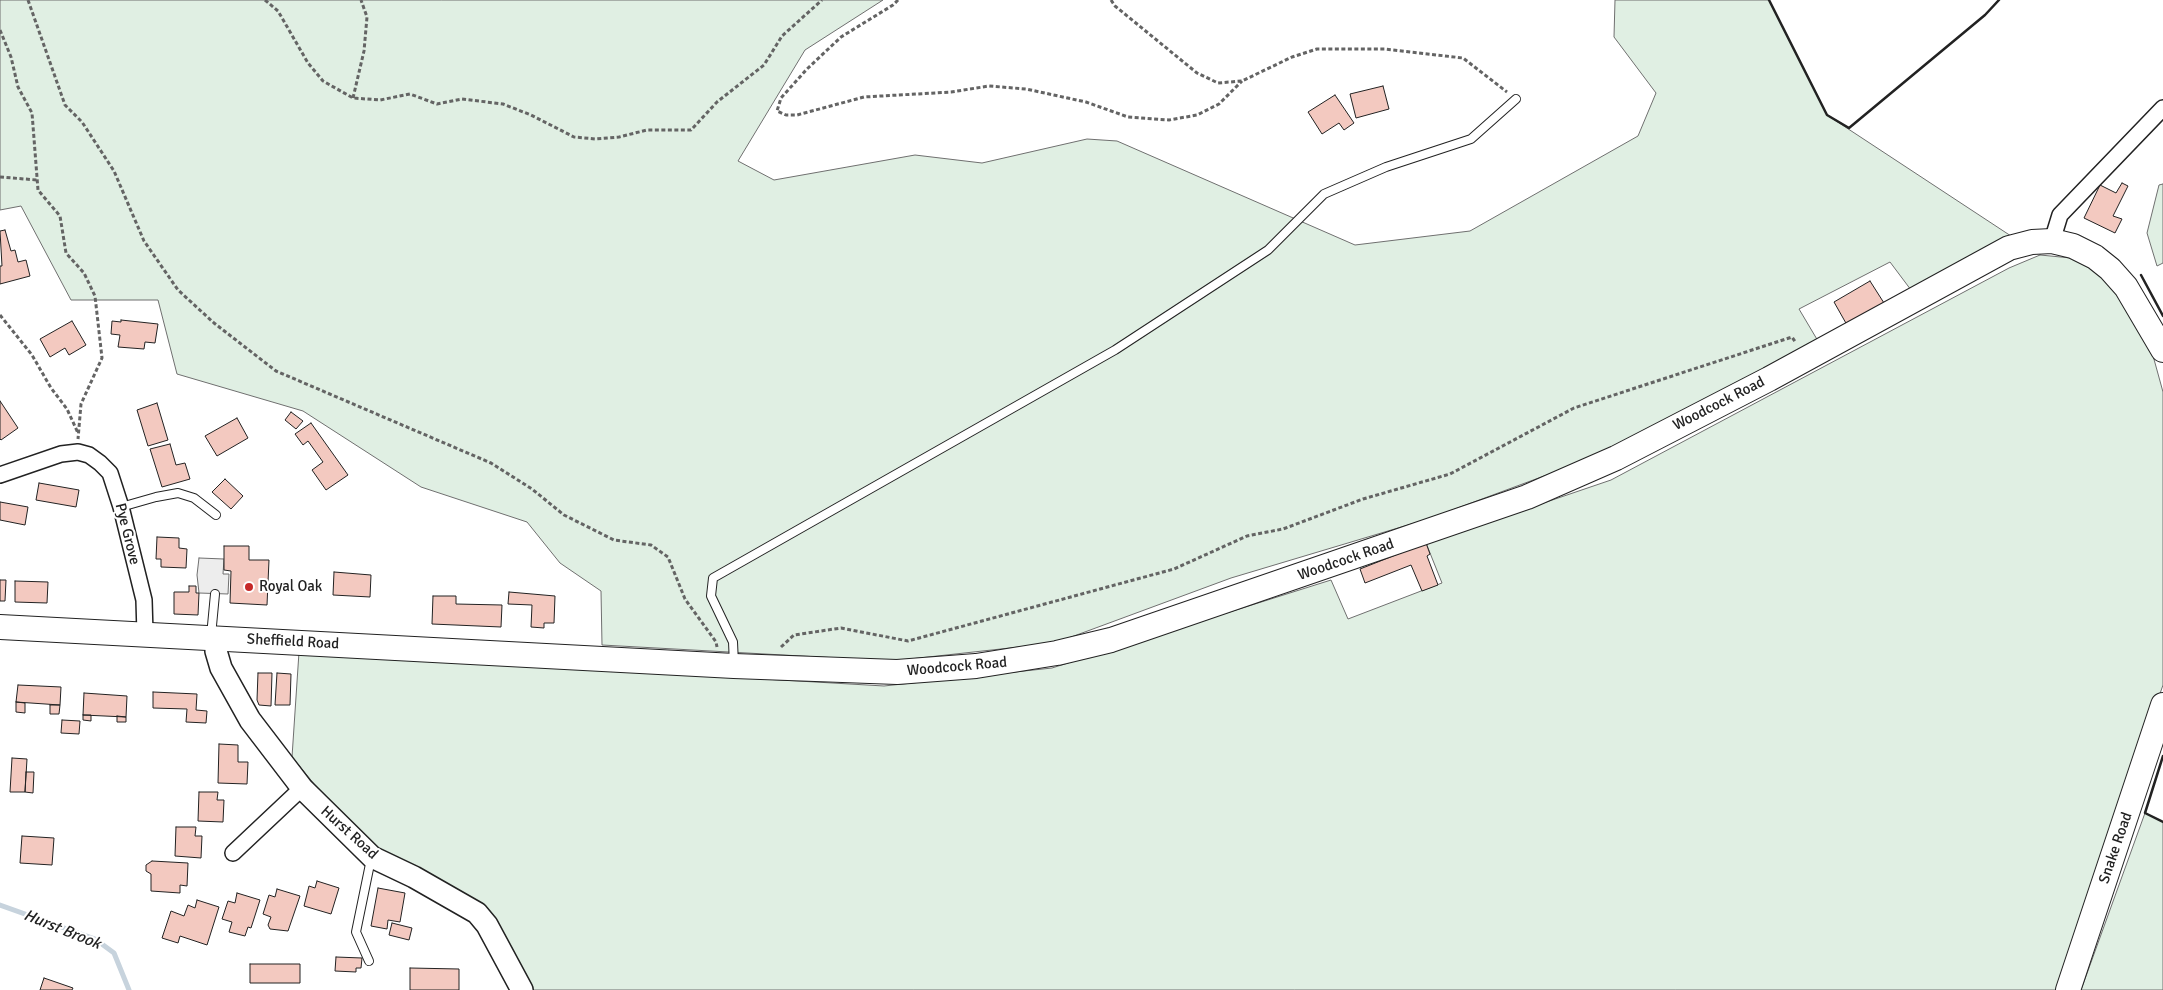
<!DOCTYPE html>
<style>
body{margin:0}
canvas{display:block;background:#fff}
</style>
<canvas width="2163" height="990"></canvas>
<script>
const g = document.querySelector('canvas').getContext('2d');
g.lineJoin = 'round';
function fill(path, color) { g.fillStyle = color; g.fill(path, 'evenodd'); }
const shape = rows => new Path2D(rows.map(r => 'M' + r).join(''));
function strokePath(path, color, width, dash) { g.strokeStyle = color; g.lineWidth = width; g.lineCap = dash ? 'butt' : 'round'; g.setLineDash(dash || []); g.stroke(path); }
function drawText(font, color, halo, rows, align = 'center') {
  g.font = font + ' Signika,sans-serif'; g.lineWidth = 4; g.setLineDash([]); g.textBaseline = 'middle'; g.strokeStyle = halo; g.fillStyle = color; for (const [text, x, y, turn = 0] of rows) {
    g.save(); g.translate(x, y); g.rotate((+turn || 0) * Math.PI / 180); g.textAlign = isNaN(turn) ? turn : align; if (halo) g.strokeText(text, 0, 0); g.fillText(text, 0, 0); g.restore();
  }
}
const green = shape([
 [0,0,883,0,805,50,738,161,774,180,915,155,982,163,1087,139,1117,141,1355,245,1470,231,1638,136,1656,93,1614,37,1615,0,1769,0,1827,115,2011,236,1911,290,1890,262,1799,309,1818,341,1625,446,1428,519,1231,578,1055,643,892,661,602,645,601,591,560,563,527,522,421,487,303,411,177,374,158,300,71,300,21,206,0,210,0,0],
 [2163,184,2163,263,2157,266,2147,233,2159,185,2163,184],
 [2040,255,2071,258,2108,278,2152,352,2163,392,2163,685,2057,990,532,990,454,892,373,845,315,785,292,757,299,652,884,686,1052,668,1331,580,1348,619,1442,583,1426,543,1611,480,2009,268,2040,255],
 [2145,813,2163,822,2163,990,2081,990,2145,813]
]);
const parking = shape([
 [199,558,224,559,223,574,229,574,228,594,199,593,197,575,199,558]
]);
const stream = shape([
 [0,905,95,939,114,953,129,990]
]);
const building = shape([
 [1383,86,1389,109,1356,118,1350,94,1383,86],
 [1335,95,1354,123,1344,130,1339,123,1322,134,1308,112,1335,95],
 [2122,183,2128,186,2113,216,2122,219,2115,233,2084,218,2100,185,2116,193,2122,183],
 [5,230,11,251,15,250,18,262,26,260,30,276,0,284,0,266,2,266,0,231,5,230],
 [1870,281,1884,303,1847,325,1834,302,1870,281],
 [121,320,158,324,155,343,145,342,144,349,118,347,120,335,111,334,112,321,121,322,121,320],
 [72,321,86,345,69,355,65,348,50,357,40,339,72,321],
 [0,401,18,428,1,440,0,439,0,401],
 [157,403,168,440,148,446,137,410,157,403],
 [291,412,303,421,296,429,285,420,291,412],
 [237,418,248,438,217,456,205,436,237,418],
 [311,423,348,475,326,490,312,470,323,462,308,441,303,445,295,434,311,423],
 [170,444,176,465,185,463,190,479,162,487,150,449,170,444],
 [225,479,243,496,231,509,212,492,225,479],
 [39,483,79,490,76,507,36,500,39,483],
 [0,502,28,507,25,525,0,520,0,502],
 [157,537,179,538,179,548,187,549,186,568,161,567,161,559,156,559,157,537],
 [1426,543,1430,554,1427,556,1438,585,1422,591,1411,565,1365,583,1360,569,1426,543],
 [224,546,249,546,249,560,269,560,267,605,230,603,231,571,224,570,224,546],
 [334,572,371,575,370,597,333,595,334,572],
 [0,580,6,580,5,601,0,601,0,580],
 [15,581,48,582,47,603,15,602,15,581],
 [189,586,196,586,196,593,199,593,198,615,174,614,174,592,189,592,189,586],
 [509,592,555,596,554,623,544,623,544,628,531,627,532,605,508,604,509,592],
 [433,596,456,596,456,604,502,605,501,627,432,624,433,596],
 [258,673,272,673,271,706,259,705,257,700,258,673],
 [277,673,291,674,290,705,275,705,277,673],
 [18,685,61,687,60,705,16,702,18,685],
 [153,692,197,694,196,710,207,711,206,723,186,722,187,709,153,708,153,692],
 [84,693,127,696,126,717,83,715,84,693],
 [16,702,25,703,25,713,16,712,16,702],
 [50,705,60,705,59,714,50,714,50,705],
 [83,715,91,715,91,721,83,720,83,715],
 [117,716,126,717,126,722,117,722,117,716],
 [62,720,80,721,79,734,61,733,62,720],
 [219,744,238,745,238,762,248,762,247,784,218,783,219,744],
 [12,758,27,759,25,792,10,792,12,758],
 [26,772,34,772,33,793,25,792,26,772],
 [199,792,218,792,217,800,224,800,223,822,198,821,199,792],
 [176,827,196,827,195,836,202,836,201,858,175,856,176,827],
 [22,836,54,838,52,865,20,863,22,836],
 [152,861,188,863,187,886,180,885,180,893,151,891,151,874,146,871,146,865,152,861],
 [317,881,339,888,331,914,304,906,309,886,315,888,317,881],
 [378,888,405,893,400,922,388,920,387,929,371,926,378,888],
 [277,889,300,896,288,931,270,929,268,925,271,917,263,914,269,895,275,897,277,889],
 [237,893,260,900,251,928,248,927,245,936,229,932,232,922,222,919,228,901,235,903,237,893],
 [197,900,219,907,207,945,180,936,178,943,162,938,171,911,184,916,188,905,195,908,197,900],
 [392,923,412,928,409,940,389,935,392,923],
 [336,957,362,958,361,968,356,968,356,972,335,971,336,957],
 [250,964,300,964,300,983,250,983,250,964],
 [410,968,459,969,459,990,410,990,410,968],
 [44,978,73,988,72,990,40,990,44,978]
]);
const path = shape([
 [28,0,65,105,82,122,114,171,144,241,178,290,214,323,276,371,491,463,532,489,564,515,614,540,651,545,668,557,685,599,716,642,717,647],
 [265,0,278,11,308,63,323,81,353,98,380,100,410,94,437,104,462,99,503,104,531,115,574,137,595,139,619,137,647,130,691,130,717,102,764,65,782,36,822,0],
 [898,0,893,5,841,37,807,69,781,98,777,111,786,115,797,115,864,97,951,92,989,86,1026,89,1086,102,1128,117,1169,120,1197,115,1219,104,1242,81],
 [1111,0,1115,6,1197,73,1218,83,1242,81,1292,57,1317,49,1385,49,1463,58,1507,92],
 [0,30,11,57,18,87,32,113,38,190,60,216,66,253,84,273,95,296,102,358,81,404,78,439],
 [353,98,364,51,367,17,361,0],
 [0,177,37,180],
 [0,315,32,355,51,388,67,409,78,433],
 [781,647,794,635,841,628,908,641,1174,569,1247,536,1283,529,1363,499,1450,474,1574,408,1792,337,1796,343]
]);
const lane = shape([
 [121,507,156,497,178,493,194,498,216,515],
 [211,636,215,594],
 [734,664,733,642,711,596,713,578,1115,350,1268,250,1324,194,1386,167,1471,139,1516,99],
 [369,961,356,932,371,859]
]);
const street = shape([
 [2052,241,2060,215,2163,108],
 [0,475,61,454,78,452,89,455,100,463,110,473,121,507,144,600,145,634],
 [233,853,302,788]
]);
const secondary = shape([
 [217,638,216,651,221,668,250,720,302,788,372,857,414,877,477,913,487,925,522,990]
]);
const primary = shape([
 [0,627,734,666,897,672,976,666,1057,653,1111,640,1527,497,1616,458,1769,379,2009,248,2032,242,2052,241,2073,246,2095,257,2110,269,2126,287,2163,350],
 [2068,990,2163,705]
]);
const wall = shape([
 [1769,0,1827,115,1849,128,1985,15,1999,0],
 [2141,275,2163,316],
 [2163,756,2145,813,2163,822]
]);
const markers = [
 [249,587,5,"#c62828"]
];
const streetNames = [
 ["Woodcock Road",1719,404,-27],
 ["Pye Grove",127,534,76],
 ["Woodcock Road",1346,560,-19],
 ["Sheffield Road",293,642,3],
 ["Woodcock Road",957,667,-5],
 ["Hurst Road",349,833,42],
 ["Snake Road",2116,848,-71]
];
const poiNames = [
 ["Royal Oak",259,587]
];
const waterNames = [
 ["Hurst Brook",62,930,22]
];
fill(green, '#e0efe3');
strokePath(green, '#6f6f6f', 1);
fill(parking, '#ededed');
strokePath(parking, '#6f6f6f', 1);
strokePath(stream, '#c7d3dd', 5);
fill(building, '#f3c9c0');
strokePath(building, '#222', 1);
strokePath(lane, '#222', 10);
strokePath(street, '#222', 18);
strokePath(secondary, '#222', 24);
strokePath(primary, '#222', 26);
strokePath(path, '#646464', 3, [4, 2.5]);
strokePath(lane, '#fff', 8);
strokePath(street, '#fff', 15);
strokePath(secondary, '#fff', 21);
strokePath(primary, '#fff', 24);
strokePath(wall, '#222', 2.5);
for (const [x, y, r, color] of markers) { const dot = new Path2D(); dot.arc(x, y, r, 0, 2 * Math.PI); g.fillStyle = color; g.fill(dot); strokePath(dot, '#fff', 2); }
drawText('15px', '#222', '#fff', streetNames);
drawText('15px', '#222', '#fff', poiNames, 'left');
drawText('italic 16px', '#222', '#fff', waterNames);
</script>
